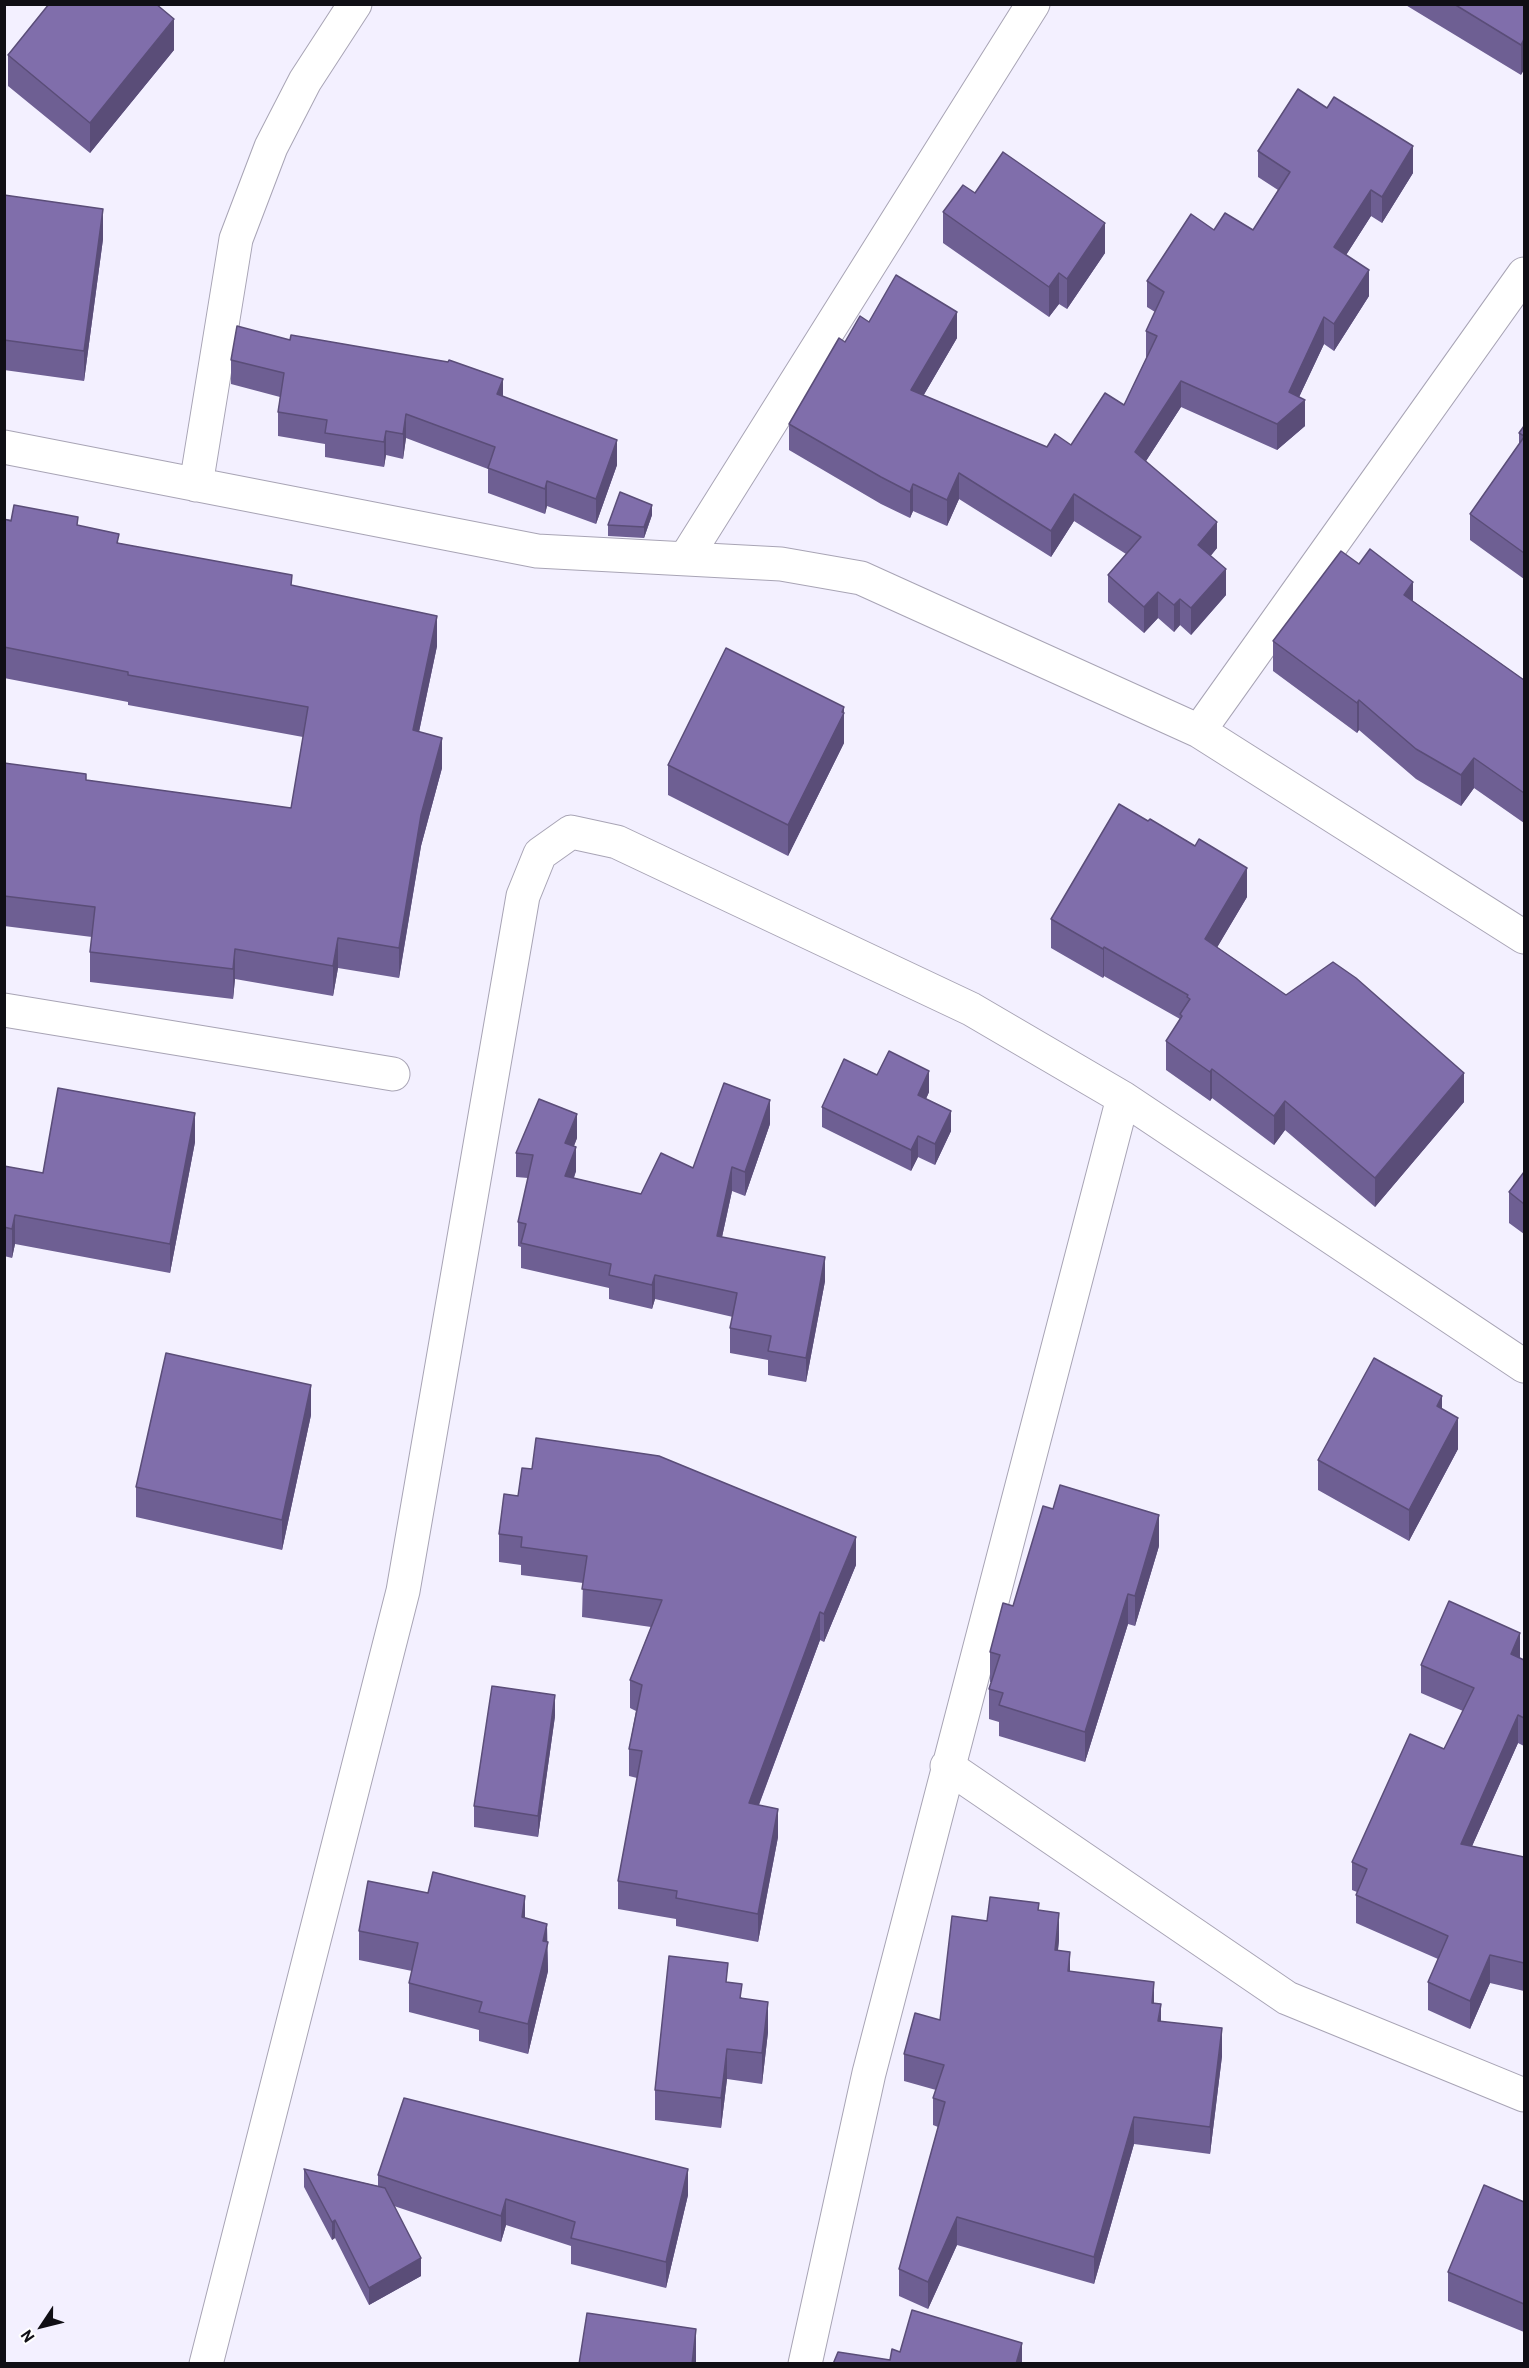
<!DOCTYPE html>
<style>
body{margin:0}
#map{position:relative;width:1529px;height:2368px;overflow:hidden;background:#f3f0ff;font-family:Barlow,sans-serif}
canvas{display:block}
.frame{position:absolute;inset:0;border:6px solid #100f15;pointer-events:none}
.north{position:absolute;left:12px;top:2296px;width:60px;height:60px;-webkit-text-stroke:4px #fff;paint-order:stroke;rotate:235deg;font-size:16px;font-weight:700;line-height:24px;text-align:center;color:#100f15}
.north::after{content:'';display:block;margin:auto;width:21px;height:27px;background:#100f15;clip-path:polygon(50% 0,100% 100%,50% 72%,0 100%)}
</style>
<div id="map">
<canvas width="1529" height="2368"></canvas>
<div class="frame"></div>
<div class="north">N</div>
</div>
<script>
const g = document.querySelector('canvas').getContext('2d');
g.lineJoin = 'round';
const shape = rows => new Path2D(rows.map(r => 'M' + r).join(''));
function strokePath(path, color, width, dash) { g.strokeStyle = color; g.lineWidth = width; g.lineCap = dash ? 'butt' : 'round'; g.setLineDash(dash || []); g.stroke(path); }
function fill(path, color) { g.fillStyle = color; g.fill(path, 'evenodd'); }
const street = shape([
 [4,447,537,551,781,564,861,578,1199,731,1524,937],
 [196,485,236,239,271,147,305,81,355,4],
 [685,559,1033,4],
 [1199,731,1524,274],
 [4,1010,393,1074],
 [947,1766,1287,1998,1524,2095],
 [206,2364,403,1591,523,896,540,854,571,832,617,842,971,1009,1123,1098,1524,1366],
 [805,2364,869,2073,1123,1098]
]);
const wall = shape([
 [1404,4,1524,4,1521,75],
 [174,50,90,153,8,86,8,55],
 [1258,151,1413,173,1382,223,1371,216,1346,255,1369,296,1334,351,1324,344,1299,397,1305,426,1277,450,1181,407,1146,461,1217,548,1210,556,1226,595,1191,635,1180,625,1174,632,1158,618,1144,633,1108,602,1108,575,1126,554,1074,521,1051,557,959,499,947,526,913,511,910,518,881,504,789,450,789,424,845,342,869,322,957,338,923,396,1047,447,1071,445,1124,405,1147,357,1146,357,1146,331,1155,312,1147,307,1147,281,1214,230,1253,230,1278,190,1258,177],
 [975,193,1105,253,1067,309,1059,304,1049,317,943,243,943,212],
 [4,195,103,239,84,381,4,370],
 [231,360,503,396,617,465,596,524,547,506,545,514,488,493,488,469,406,438,403,459,386,455,384,467,325,457,325,444,278,436,278,412,280,397,231,384],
 [1524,426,1524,579,1470,540,1470,514,1519,444,1519,433],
 [652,515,644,538,608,536,608,525],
 [4,519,78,525,119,543,292,585,437,646,419,732,442,768,421,846,399,978,338,968,333,996,235,979,233,999,90,982,90,952,92,937,4,926,4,763,86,780,291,808,303,737,128,705,128,702,4,678],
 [1359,564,1413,601,1524,680,1524,823,1474,788,1461,806,1416,779,1359,730,1357,733,1273,671,1273,641],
 [844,737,844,743,788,856,668,795,668,765],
 [1247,897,1217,947,1286,995,1464,1102,1375,1207,1285,1130,1274,1145,1212,1098,1210,1101,1166,1070,1166,1041,1180,1019,1104,976,1103,978,1051,948,1051,919],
 [877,1075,929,1092,926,1099,951,1131,935,1165,918,1157,911,1171,822,1127,822,1107],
 [770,1124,745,1196,732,1191,722,1237,825,1281,806,1382,768,1375,768,1360,730,1353,730,1328,733,1317,655,1299,652,1309,609,1299,609,1288,521,1268,521,1247,518,1246,518,1222,528,1178,516,1177,516,1153,577,1138,574,1146,576,1171,574,1178,641,1194,693,1168],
 [195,1142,170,1273,15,1244,12,1258,4,1256,4,1166,43,1173],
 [1524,1172,1524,1234,1509,1223,1509,1192],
 [1442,1409,1458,1449,1409,1541,1318,1490,1318,1460],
 [311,1415,282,1550,136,1517,136,1487],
 [499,1534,856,1565,824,1642,820,1640,759,1805,778,1837,758,1942,676,1926,676,1919,618,1909,618,1881,637,1778,629,1776,629,1749,636,1711,630,1708,630,1680,651,1627,582,1617,583,1583,521,1575,521,1565,499,1562],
 [1159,1546,1135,1626,1128,1624,1085,1762,999,1736,999,1722,989,1719,989,1689,991,1682,990,1682,990,1652],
 [1520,1658,1524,1660,1524,1746,1518,1743,1472,1846,1524,1857,1524,1991,1490,1983,1470,2029,1428,2010,1428,1982,1438,1959,1356,1923,1356,1895,1357,1892,1352,1890,1352,1862,1444,1749,1463,1711,1421,1693,1421,1665],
 [555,1716,538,1837,474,1827,474,1806],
 [1039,1910,1059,1940,1058,1950,1070,1971,1154,2003,1161,2021,1222,2056,1210,2154,1134,2144,1094,2284,957,2245,928,2309,899,2296,899,2269,938,2127,933,2125,933,2098,936,2090,904,2081,904,2054,940,2020,987,1921],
 [525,1918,547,1942,548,1971,528,2054,479,2041,479,2030,409,2012,409,1983,412,1971,359,1960,359,1931],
 [728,1983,742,1998,768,2032,762,2084,727,2079,721,2128,655,2120,655,2090],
 [304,2169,378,2186,378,2175,688,2195,666,2288,571,2264,571,2246,506,2225,501,2242,394,2206,421,2276,369,2305,335,2238,332,2240,304,2187],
 [1524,2202,1524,2332,1448,2301,1448,2272]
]);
const shadedWall = shape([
 [174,19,174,50,90,153,90,123],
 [1524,39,1524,70,1521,75,1521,45],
 [1413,146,1413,173,1382,223,1382,197],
 [1371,190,1371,216,1334,274,1334,247],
 [103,209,103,239,84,381,84,351],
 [1105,223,1105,253,1067,309,1067,279],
 [1369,270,1369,296,1334,351,1334,324],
 [1059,273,1059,304,1049,317,1049,287],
 [957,312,957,338,911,417,911,390],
 [1324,317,1324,344,1293,410,1305,400,1305,426,1277,450,1277,424,1289,392],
 [503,379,503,404,497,394],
 [1181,381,1181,407,1135,478,1135,452],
 [406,414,406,438,403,459,403,434],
 [386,431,386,455,384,467,384,442],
 [617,440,617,465,596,524,596,499],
 [959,473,959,499,947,526,947,500],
 [547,481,547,506,545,514,545,489],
 [913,484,913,511,910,518,910,492],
 [1074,494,1074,521,1051,557,1051,531],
 [652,505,652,515,644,538,644,527],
 [1217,522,1217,548,1198,572,1198,545],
 [1226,569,1226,595,1191,635,1191,608],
 [1413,582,1413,613,1404,595],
 [1158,592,1158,618,1144,633,1144,607],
 [1180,599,1180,625,1174,632,1174,605],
 [437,616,437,646,413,760,413,730],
 [1359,700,1359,730,1357,733,1357,703],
 [844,707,844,743,788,856,788,825],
 [442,738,442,768,421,846,399,978,399,948,421,815],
 [1474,758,1474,788,1461,806,1461,775],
 [1247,868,1247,897,1205,968,1205,939],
 [338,938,338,968,333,996,333,966],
 [1104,947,1104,976,1103,978,1103,949],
 [235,949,235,979,233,999,233,969],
 [1212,1069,1212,1098,1210,1101,1210,1072],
 [929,1071,929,1092,918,1116,918,1095],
 [1464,1073,1464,1102,1375,1207,1375,1178],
 [770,1100,770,1124,745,1196,745,1172],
 [1285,1101,1285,1130,1274,1145,1274,1116],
 [951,1111,951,1131,935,1165,935,1144],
 [195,1113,195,1142,170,1273,170,1244],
 [577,1114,577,1138,565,1168,565,1143],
 [918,1136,918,1157,911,1171,911,1150],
 [576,1147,576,1171,565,1201,565,1176],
 [732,1167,732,1191,717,1260,717,1236],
 [15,1215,15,1244,12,1258,12,1229],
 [825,1257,825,1281,806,1382,806,1358],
 [655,1275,655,1299,652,1309,652,1285],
 [311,1385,311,1415,282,1550,282,1520],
 [1442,1396,1442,1426,1437,1406],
 [1458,1418,1458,1449,1409,1541,1409,1510],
 [1159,1515,1159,1546,1135,1626,1135,1596],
 [856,1537,856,1565,824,1642,824,1614],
 [1128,1594,1128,1624,1085,1762,1085,1732],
 [820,1612,820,1640,749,1831,749,1803],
 [1520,1633,1520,1661,1511,1654],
 [555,1695,555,1716,538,1837,538,1816],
 [1518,1715,1518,1743,1461,1871,1461,1844],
 [778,1809,778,1837,758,1942,758,1914],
 [525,1896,525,1925,522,1917],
 [1059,1913,1059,1940,1055,1977,1055,1950],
 [547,1924,548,1971,528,2054,528,2024,543,1941],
 [1070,1952,1070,1980,1068,1971],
 [1490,1955,1490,1983,1470,2029,1470,2001],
 [1154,1982,1154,2010,1152,2003],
 [768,2002,768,2032,762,2084,762,2053],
 [1161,2004,1161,2032,1158,2021],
 [1222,2028,1222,2056,1210,2154,1210,2127],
 [727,2049,727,2079,721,2128,721,2098],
 [1134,2117,1134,2144,1094,2284,1094,2257],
 [688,2169,688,2195,666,2288,666,2262],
 [506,2199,506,2225,501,2242,501,2216],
 [957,2217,957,2245,928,2309,928,2282],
 [335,2220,335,2238,332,2240,332,2222],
 [421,2258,421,2276,369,2305,369,2288],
 [696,2329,696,2364,692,2364],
 [1022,2343,1022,2364,1016,2364]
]);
const building = shape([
 [49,4,156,4,174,19,90,123,8,55,49,4],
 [1454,4,1524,4,1524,39,1521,45,1454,4],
 [1298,89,1327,108,1334,97,1413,146,1382,197,1371,190,1334,247,1369,270,1334,324,1324,317,1289,392,1305,400,1277,424,1181,381,1135,452,1217,522,1198,545,1226,569,1191,608,1180,599,1174,605,1158,592,1144,607,1108,575,1141,537,1074,494,1051,531,959,473,947,500,913,484,910,492,881,477,789,424,839,338,845,342,860,316,869,322,896,275,957,312,911,390,1047,447,1055,434,1071,445,1105,393,1124,405,1157,336,1146,331,1164,292,1147,281,1191,214,1214,230,1225,213,1253,230,1290,172,1258,151,1298,89],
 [1003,152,1105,223,1067,279,1059,273,1049,287,943,212,963,185,975,193,1003,152],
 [4,195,103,209,84,351,4,340,4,195],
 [237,326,290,340,291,335,448,362,449,360,503,379,497,394,617,440,596,499,547,481,545,489,488,468,495,447,406,414,403,434,386,431,384,442,325,433,327,420,278,412,284,373,231,360,237,326],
 [1524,426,1524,436,1519,433,1524,426],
 [1524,437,1524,553,1470,514,1524,437],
 [620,492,652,505,644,527,608,525,620,492],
 [14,505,78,517,77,525,119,534,117,543,292,575,291,585,437,616,413,730,442,738,421,815,399,948,338,938,333,966,235,949,233,969,90,952,95,907,4,896,4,763,86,774,86,780,291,808,308,707,128,675,128,672,4,647,4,519,11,521,14,505],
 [1370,549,1413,582,1404,595,1524,680,1524,793,1474,758,1461,775,1416,749,1359,700,1357,703,1273,641,1341,551,1359,564,1370,549],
 [726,648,844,707,842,712,844,713,788,825,668,765,726,648],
 [1119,804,1148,821,1150,819,1195,846,1199,839,1247,868,1205,939,1286,995,1333,962,1356,978,1464,1073,1375,1178,1285,1101,1274,1116,1212,1069,1210,1072,1166,1041,1182,1016,1180,1014,1190,999,1187,997,1188,995,1104,947,1103,949,1051,919,1119,804],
 [889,1051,929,1071,918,1095,951,1111,935,1144,918,1136,911,1150,822,1107,844,1059,877,1075,889,1051],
 [724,1083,770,1100,745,1172,732,1167,717,1236,825,1257,806,1358,768,1351,771,1336,730,1328,737,1293,655,1275,652,1285,609,1275,611,1264,521,1243,526,1224,518,1222,533,1155,516,1153,539,1099,577,1114,565,1143,576,1147,565,1176,641,1194,661,1153,693,1168,724,1083],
 [58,1088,195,1113,170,1244,15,1215,12,1229,4,1227,4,1166,43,1173,58,1088],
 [1524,1172,1524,1204,1509,1192,1524,1172],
 [166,1353,311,1385,282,1520,136,1487,166,1353],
 [1374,1358,1442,1396,1437,1406,1458,1418,1409,1510,1318,1460,1374,1358],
 [536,1438,659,1456,856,1537,824,1614,820,1612,749,1803,778,1809,758,1914,676,1898,677,1891,618,1881,642,1751,629,1749,642,1685,630,1680,662,1600,582,1589,587,1556,521,1547,522,1537,499,1534,504,1494,518,1496,522,1468,532,1469,536,1438],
 [1060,1485,1159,1515,1135,1596,1128,1594,1085,1732,999,1705,1003,1693,989,1689,1000,1655,990,1652,1003,1603,1013,1606,1043,1506,1053,1509,1060,1485],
 [1449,1601,1520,1633,1511,1654,1524,1660,1524,1718,1518,1715,1461,1844,1524,1857,1524,1963,1490,1955,1470,2001,1428,1982,1448,1936,1356,1895,1367,1869,1352,1862,1410,1734,1444,1749,1474,1688,1421,1665,1449,1601],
 [492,1686,555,1695,538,1816,474,1806,492,1686],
 [433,1872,525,1896,522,1917,547,1924,543,1941,548,1942,528,2024,479,2012,482,2002,409,1983,418,1943,359,1931,368,1881,428,1893,433,1872],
 [990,1897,1039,1903,1038,1910,1059,1913,1055,1950,1070,1952,1068,1971,1154,1982,1152,2003,1161,2004,1158,2021,1222,2028,1210,2127,1134,2117,1094,2257,957,2217,928,2282,899,2269,945,2102,933,2098,944,2065,904,2054,915,2013,940,2020,952,1916,987,1921,990,1897],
 [669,1956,728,1963,726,1982,742,1984,740,1998,768,2002,762,2053,727,2049,721,2098,655,2090,669,1956],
 [404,2098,688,2169,666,2262,571,2238,575,2222,506,2199,501,2216,378,2175,404,2098],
 [304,2169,385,2188,421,2258,369,2288,335,2220,332,2222,304,2169],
 [1484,2185,1524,2202,1524,2304,1448,2272,1484,2185],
 [912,2310,1022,2343,1016,2364,833,2364,838,2352,890,2360,892,2349,900,2352,912,2310],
 [587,2313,696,2329,692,2364,579,2364,587,2313]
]);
strokePath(street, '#a8a4b5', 35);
strokePath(street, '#fff', 33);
fill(wall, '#6e5f93');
fill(shadedWall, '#5a4d78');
fill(building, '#806eab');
strokePath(building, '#5a4d78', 1.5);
</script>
